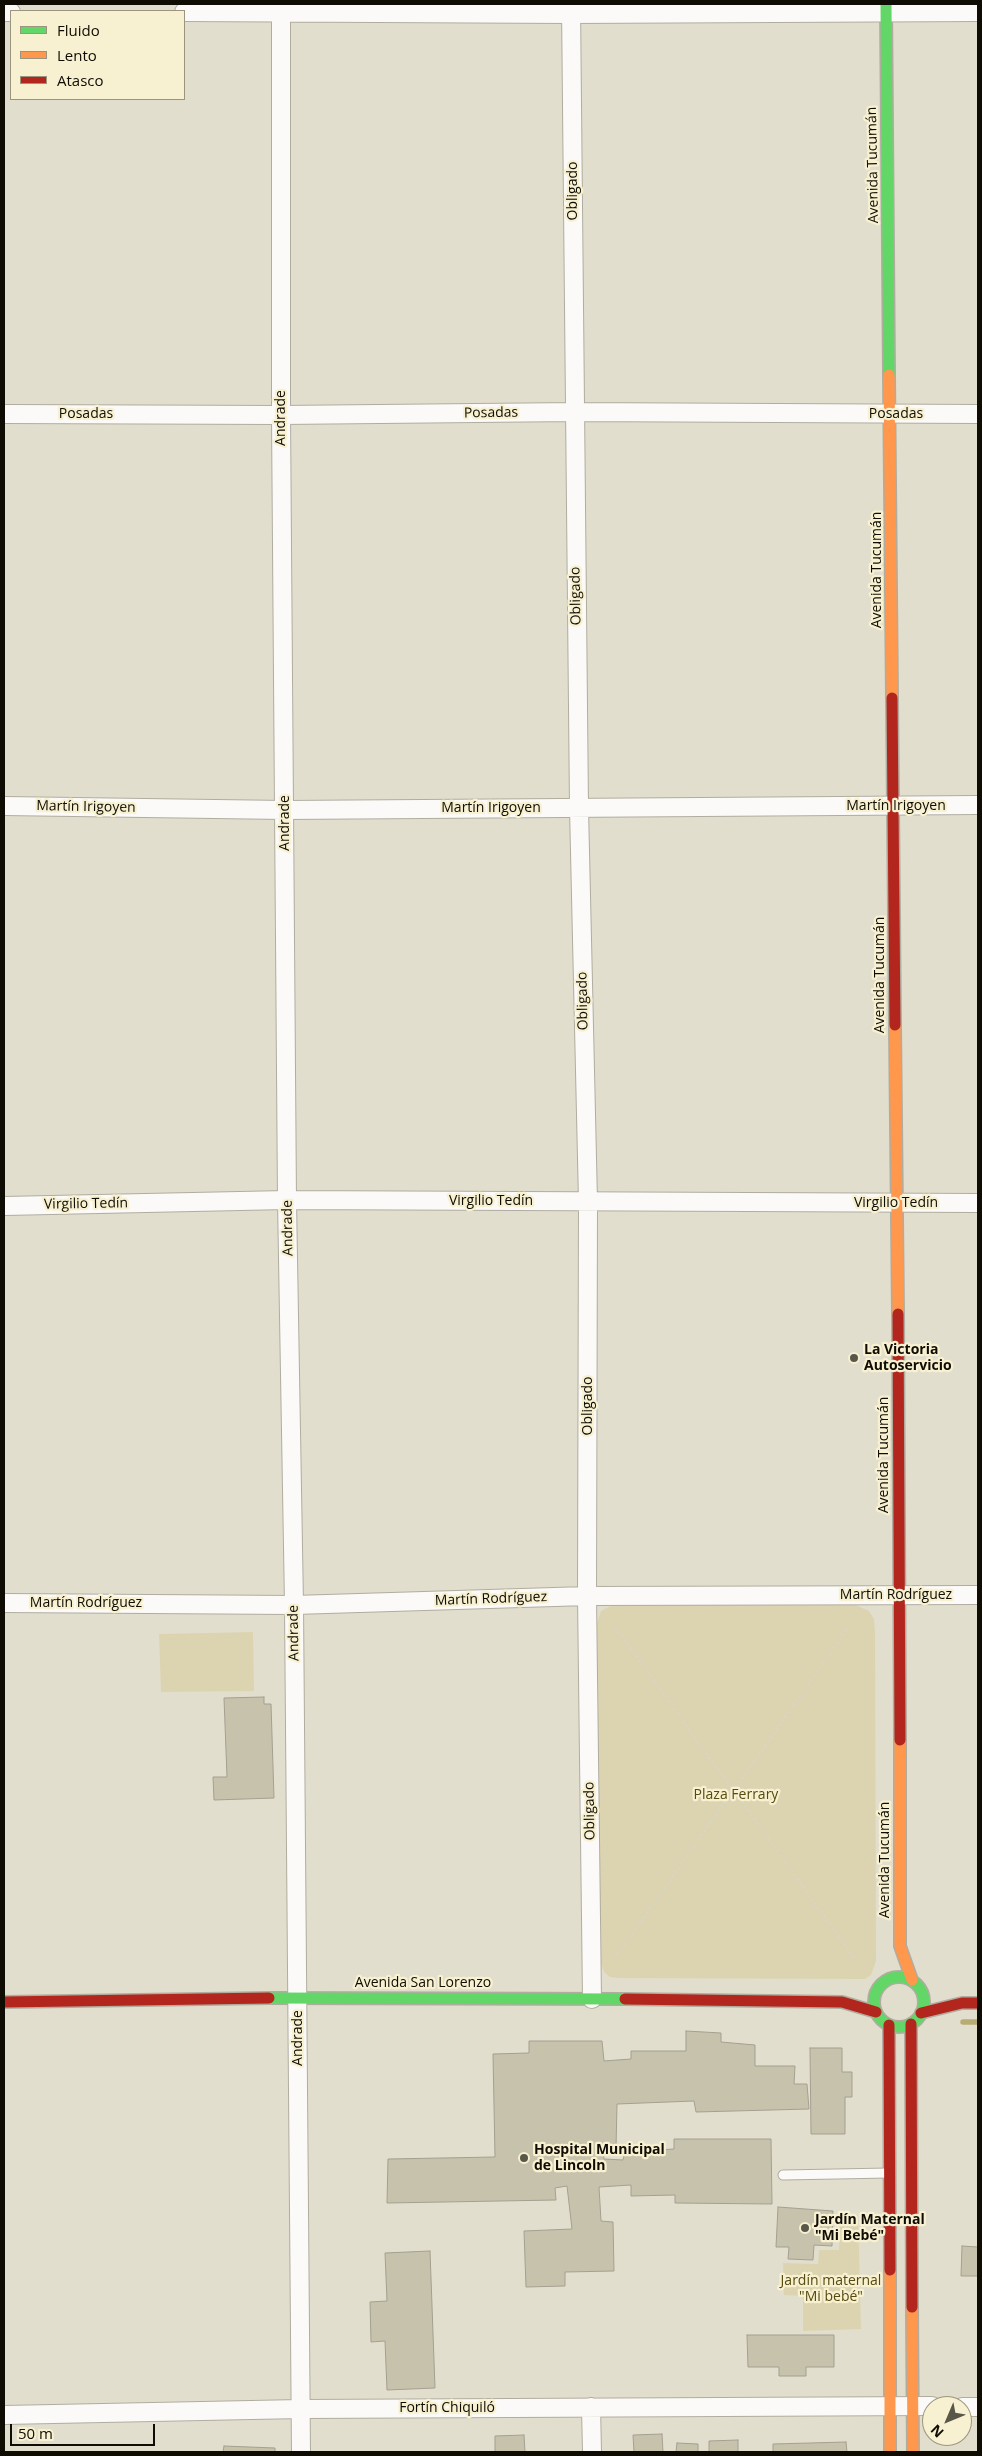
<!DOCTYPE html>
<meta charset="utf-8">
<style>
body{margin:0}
#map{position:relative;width:982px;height:2456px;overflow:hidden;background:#e2decd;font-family:"Open Sans",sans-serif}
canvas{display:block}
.frame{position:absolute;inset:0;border:5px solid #0f0c03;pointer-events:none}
.legend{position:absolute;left:10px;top:10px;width:175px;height:90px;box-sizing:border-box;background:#f8f1d1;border:1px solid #9b957f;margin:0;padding:6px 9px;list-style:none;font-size:15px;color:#0f0c03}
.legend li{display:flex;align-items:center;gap:10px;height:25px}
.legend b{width:25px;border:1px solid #9b957f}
.north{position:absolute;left:922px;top:2396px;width:50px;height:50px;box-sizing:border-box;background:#f8f1d1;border:1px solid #9b957f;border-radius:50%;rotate:225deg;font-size:14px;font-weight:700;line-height:20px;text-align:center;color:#0f0c03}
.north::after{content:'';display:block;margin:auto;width:18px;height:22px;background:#59564a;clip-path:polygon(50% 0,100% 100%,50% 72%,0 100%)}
.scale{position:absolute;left:10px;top:2424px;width:145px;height:22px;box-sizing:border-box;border:2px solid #0f0c03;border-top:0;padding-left:6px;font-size:15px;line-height:18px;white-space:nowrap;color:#0f0c03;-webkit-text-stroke:4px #f8f1d1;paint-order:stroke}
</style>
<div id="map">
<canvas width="982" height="2456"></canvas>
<div class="frame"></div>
<ul class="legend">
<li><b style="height:6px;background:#63d668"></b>Fluido</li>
<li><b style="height:6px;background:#ff974d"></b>Lento</li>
<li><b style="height:6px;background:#b3261e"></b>Atasco</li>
</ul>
<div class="north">N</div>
<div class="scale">50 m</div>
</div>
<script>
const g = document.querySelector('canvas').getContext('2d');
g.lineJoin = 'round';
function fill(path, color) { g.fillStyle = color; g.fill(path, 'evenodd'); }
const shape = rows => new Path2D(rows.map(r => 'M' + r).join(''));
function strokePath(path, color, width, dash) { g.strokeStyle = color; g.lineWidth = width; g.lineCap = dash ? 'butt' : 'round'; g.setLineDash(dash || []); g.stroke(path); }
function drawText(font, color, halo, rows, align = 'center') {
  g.font = font + ' "Open Sans",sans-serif'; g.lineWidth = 4.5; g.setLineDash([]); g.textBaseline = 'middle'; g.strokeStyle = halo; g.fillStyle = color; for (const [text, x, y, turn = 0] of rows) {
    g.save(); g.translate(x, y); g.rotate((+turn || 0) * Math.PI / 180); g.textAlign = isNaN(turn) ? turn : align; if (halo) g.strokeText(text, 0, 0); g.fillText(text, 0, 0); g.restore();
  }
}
const green = shape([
 [849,1602,869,1611,874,1619,875,1633,876,1961,871,1975,865,1979,855,1979,618,1978,610,1977,604,1972,599,1957,596,1626,601,1611,616,1603],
 [253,1632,254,1691,161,1692,159,1634],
 [840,2215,858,2215,861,2329,803,2331,803,2296,784,2295,783,2263,818,2264,819,2250,839,2250]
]);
const stream = shape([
 [963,2022,978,2022]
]);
const building = shape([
 [264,1697,264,1704,271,1704,274,1798,214,1800,213,1777,227,1777,224,1698,264,1697],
 [686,2031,721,2033,721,2042,755,2045,755,2066,795,2066,794,2084,807,2084,809,2109,696,2112,694,2101,617,2104,616,2148,603,2150,604,2159,623,2160,625,2152,674,2149,674,2139,771,2139,772,2204,675,2203,675,2195,631,2196,631,2185,599,2187,601,2221,613,2222,614,2271,565,2272,565,2286,526,2287,524,2231,572,2229,567,2186,555,2188,556,2200,387,2203,388,2159,495,2157,493,2054,529,2053,529,2041,602,2041,604,2061,631,2059,631,2051,686,2051,686,2031],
 [810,2048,842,2048,842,2072,852,2072,852,2097,845,2097,845,2134,811,2134,810,2048],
 [778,2207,833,2211,832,2246,814,2245,813,2260,788,2259,789,2247,776,2247,778,2207],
 [962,2246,978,2247,978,2276,961,2276,962,2246],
 [430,2251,435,2388,387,2390,385,2341,371,2342,370,2302,387,2301,385,2253,430,2251],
 [747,2335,834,2335,834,2367,806,2367,806,2376,779,2376,779,2367,748,2367,747,2335],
 [662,2434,663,2452,634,2452,633,2435,662,2434],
 [524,2435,525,2452,495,2452,495,2436,524,2435],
 [738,2440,738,2452,709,2452,709,2441,738,2440],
 [846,2442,847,2452,773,2452,773,2444,846,2442],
 [677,2443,698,2444,698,2452,676,2452,677,2443],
 [224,2446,275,2448,275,2452,223,2452,224,2446]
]);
const path = shape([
 [613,1624,856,1960],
 [615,1958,848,1628]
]);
const lane = shape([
 [783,2175,889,2173]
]);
const street = shape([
 [281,4,281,415,287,1200,294,1605,301,2452],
 [571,4,579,808,588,1202,587,1596,592,1999],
 [4,12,11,12],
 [184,12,571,14,978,12],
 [4,414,281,415,574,412,978,414],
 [4,806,285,810,978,805],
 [4,1206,287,1200,978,1203],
 [4,1603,294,1605,587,1596,978,1595],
 [591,2407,592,2452],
 [962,2407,978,2407],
 [4,2415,301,2409,932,2406]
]);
const fast = shape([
 [886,4,889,375],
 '874 2002a25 25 0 1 1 50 0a25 25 0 1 1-50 0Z',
 [269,1998,625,1999]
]);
const slow = shape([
 [889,375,892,698],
 [895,1025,898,1314],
 [900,1740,900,1946,912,1980],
 [890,2270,890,2452],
 [912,2307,913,2452]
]);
const jam = shape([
 [892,698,895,1025],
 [898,1314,900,1740],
 [625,1999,842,2002,876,2012],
 [4,2002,269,1998],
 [921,2013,962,2003,978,2003],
 [911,2024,912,2307],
 [889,2025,890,2270]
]);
const markers = [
 [854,1358,5,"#59564a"],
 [524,2158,5,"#59564a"],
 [805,2228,5,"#59564a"]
];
const streetNames = [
 ["Avenida Tucumán",873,165,-91],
 ["Obligado",573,191,-90],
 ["Posadas",491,413,-1],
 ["Posadas",86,414],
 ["Posadas",896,414],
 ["Andrade",281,418,-90],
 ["Avenida Tucumán",877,570,-90],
 ["Obligado",576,596,-91],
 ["Martín Irigoyen",896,806],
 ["Martín Irigoyen",86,807,1],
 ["Martín Irigoyen",491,808],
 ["Andrade",285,823,-90],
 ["Avenida Tucumán",880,975,-90],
 ["Obligado",583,1001,-91],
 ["Virgilio Tedín",491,1201],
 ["Virgilio Tedín",896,1203],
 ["Virgilio Tedín",86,1204,-1],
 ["Andrade",288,1228,-91],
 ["Obligado",588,1406,-90],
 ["Avenida Tucumán",884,1455,-90],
 ["Martín Rodríguez",896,1595],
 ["Martín Rodríguez",491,1599,-2],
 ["Martín Rodríguez",86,1603],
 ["Andrade",294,1633,-91],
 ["Obligado",590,1811,-91],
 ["Avenida Tucumán",885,1860,-90],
 ["Avenida San Lorenzo",423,1983],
 ["Andrade",298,2038,-90],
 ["Fortín Chiquiló",447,2408]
];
const poiNames = [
 ["La Victoria",864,1350],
 ["Autoservicio",864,1366],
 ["Hospital Municipal",534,2150],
 ["de Lincoln",534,2166],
 ["Jardín Maternal",815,2220],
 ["\"Mi Bebé\"",815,2236]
];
const parkNames = [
 ["Plaza Ferrary",736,1795],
 ["Jardín maternal",831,2281],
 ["\"Mi bebé\"",831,2297]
];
fill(green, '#dcd4b1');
strokePath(stream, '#b9ac73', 5.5);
fill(building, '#c7c2ac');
strokePath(building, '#a3a092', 1);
strokePath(lane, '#b0ada0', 11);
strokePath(street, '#b0ada0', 20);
strokePath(fast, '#b0ada0', 14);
strokePath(slow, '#b0ada0', 14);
strokePath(jam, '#b0ada0', 14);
strokePath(path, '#d6d5d0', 3, [1, 4]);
strokePath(lane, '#fbfaf8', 9);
strokePath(street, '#fbfaf8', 18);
strokePath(fast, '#63d668', 11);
strokePath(slow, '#ff974d', 11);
strokePath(jam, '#b3261e', 11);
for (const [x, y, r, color] of markers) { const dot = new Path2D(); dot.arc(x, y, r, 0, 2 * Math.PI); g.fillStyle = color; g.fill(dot); strokePath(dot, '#f8f1d1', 2); }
drawText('14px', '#0f0c03', '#f8f1d1', streetNames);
drawText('bold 14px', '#0f0c03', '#f8f1d1', poiNames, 'left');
drawText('14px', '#564a0e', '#f8f1d1', parkNames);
</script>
